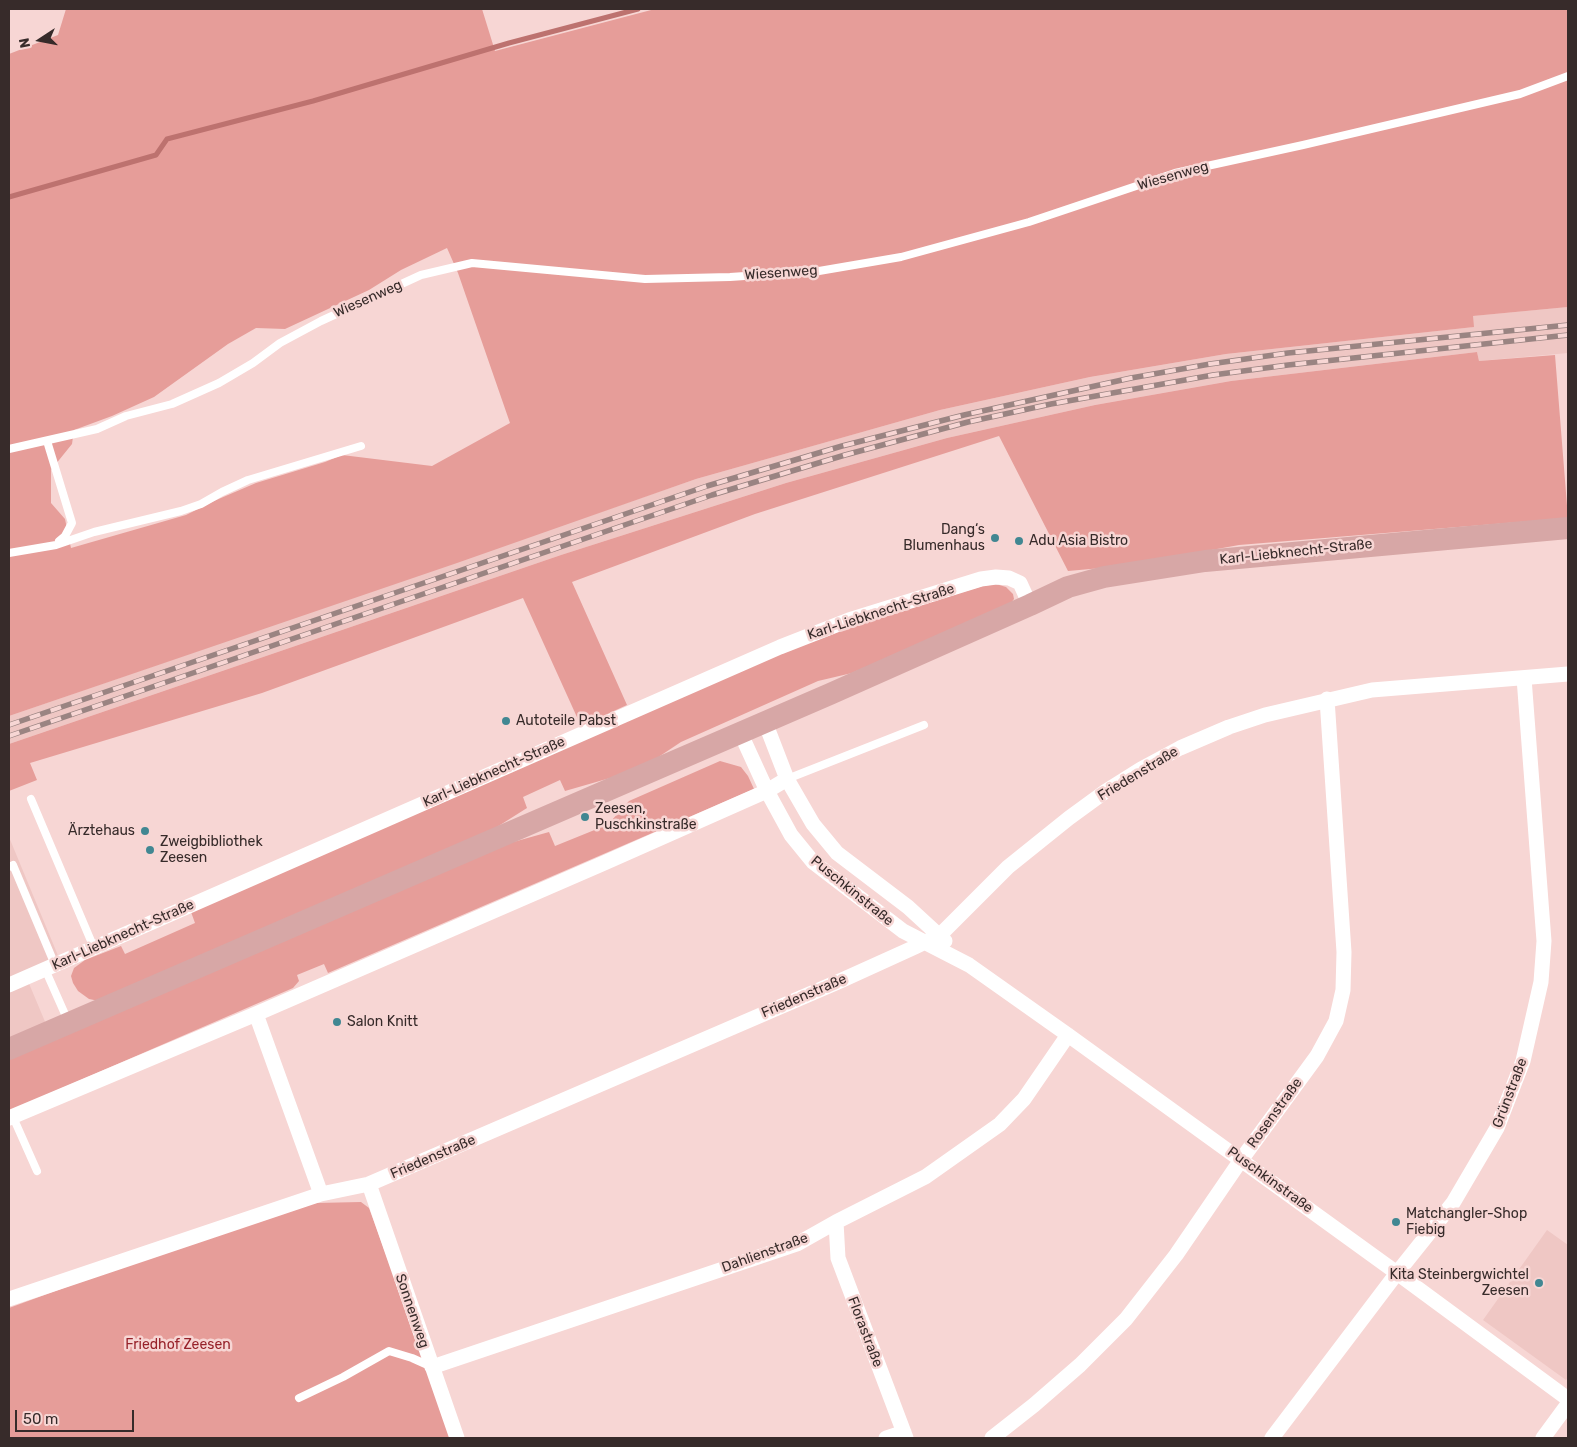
<!DOCTYPE html>
<meta charset="utf-8">
<style>
body{margin:0}
#map{position:relative;width:1577px;height:1447px;overflow:hidden;background:#f7d6d4;font-family:Rubik,sans-serif}
canvas{display:block}
.frame{position:absolute;inset:0;border:10px solid #372b2a;pointer-events:none}
.north{position:absolute;left:15px;top:15px;width:50px;height:50px;-webkit-text-stroke:4px #f7d6d4;paint-order:stroke;rotate:259deg;font-size:14px;font-weight:700;line-height:20px;text-align:center;color:#372b2a}
.north::after{content:'';display:block;margin:auto;width:18px;height:22px;background:#372b2a;clip-path:polygon(50% 0,100% 100%,50% 72%,0 100%)}
.scale{position:absolute;left:15px;top:1410px;width:119px;height:22px;box-sizing:border-box;border:2px solid #372b2a;border-top:0;padding-left:6px;font-size:15px;line-height:18px;white-space:nowrap;color:#372b2a;-webkit-text-stroke:4px #f7d6d4;paint-order:stroke}
</style>
<div id="map">
<canvas width="1577" height="1447"></canvas>
<div class="frame"></div>
<div class="north">N</div>
<div class="scale">50 m</div>
</div>
<script>
const g = document.querySelector('canvas').getContext('2d');
g.lineJoin = 'round';
function fill(path, color) { g.fillStyle = color; g.fill(path, 'evenodd'); }
const shape = rows => new Path2D(rows.map(r => 'M' + r).join(''));
function strokePath(path, color, width, dash) { g.strokeStyle = color; g.lineWidth = width; g.lineCap = dash ? 'butt' : 'round'; g.setLineDash(dash || []); g.stroke(path); }
function drawText(font, color, halo, rows, align = 'center') {
  g.font = font + ' Rubik,sans-serif'; g.lineWidth = 5; g.setLineDash([]); g.textBaseline = 'middle'; g.strokeStyle = halo; g.fillStyle = color; for (const [text, x, y, turn = 0] of rows) {
    g.save(); g.translate(x, y); g.rotate((+turn || 0) * Math.PI / 180); g.textAlign = isNaN(turn) ? turn : align; if (halo) g.strokeText(text, 0, 0); g.fillText(text, 0, 0); g.restore();
  }
}
const built = shape([
 [1568,307,1568,353,1479,361,1477,352,1231,381,1095,405,947,438,786,483,561,555,9,744,9,716,696,479,830,441,940,410,1090,377,1226,354,1473,327,1472,316],
 [9,837,59,958,25,974,46,1024,9,1040],
 [1547,1230,1568,1245,1568,1377,1566,1380,1483,1320]
]);
const green = shape([
 [66,9,482,9,495,51,655,9,1568,9,1568,307,1473,316,1474,327,1226,354,1090,377,940,410,696,479,457,563,9,716,9,54,58,35],
 [447,248,458,273,510,423,432,466,342,455,325,462,256,483,214,501,186,515,71,548,65,519,51,503,51,470,72,444,74,430,112,416,154,397,228,344,256,328,285,329,369,290,401,270],
 [1477,352,1479,361,1555,355,1568,518,1239,545,1124,566,1068,571,999,436,755,514,572,582,627,705,581,726,523,598,262,693,30,763,37,780,9,791,9,744,561,555,786,483,947,438,1095,405,1231,381],
 [996,584,1006,587,1013,594,1014,599,1011,603,852,673,818,681,681,742,657,758,617,776,565,791,560,780,523,797,527,808,489,832,99,1001,89,999,78,991,73,983,71,976,74,968,85,960,121,946,125,954,195,923,191,912,779,654,851,625,983,586],
 [720,761,741,767,748,776,754,789,328,973,324,964,297,975,299,981,293,988,9,1111,9,1059,499,846,549,832,555,846,597,829,612,820,629,801],
 [361,1202,369,1208,453,1438,9,1438,9,1308,236,1225,316,1203]
]);
const stream = shape([
 [9,197,156,155,167,139,313,101,509,43,638,9]
]);
const service = shape([
 [47,441,72,523,65,536,59,541],
 [9,449,97,429,126,416,172,404,219,383,253,363,280,343,321,321,421,275,472,263,645,279,730,277,819,271,901,257,1029,222,1175,173,1303,145,1520,94,1568,76],
 [9,553,56,545,94,532,181,511,201,504,222,492,248,480,361,446],
 [787,779,924,725],
 [31,799,94,948],
 [9,867,13,865,55,965],
 [45,969,68,1021],
 [13,1117,37,1171],
 [299,1398,343,1377,389,1351,412,1358,432,1367]
]);
const minor = shape([
 [765,722,787,779,813,824,837,853,908,907,945,941],
 [740,732,767,791,791,835,813,862,903,931,969,965,1068,1035,1397,1273,1568,1399],
 [9,985,780,647,849,620,981,579,996,577,1009,578,1020,583,1030,605],
 [256,1014,321,1194],
 [9,1118,256,1014,604,863,767,791,787,779],
 [369,1184,457,1438],
 [836,1222,838,1258,906,1438],
 [9,1299,321,1194,369,1184,840,981,915,947,940,935,1008,867,1069,818,1106,791,1141,769,1180,748,1229,727,1265,715,1372,690,1568,674],
 [432,1367,797,1244,836,1222,925,1177,1000,1124,1024,1099,1068,1035],
 [886,1438,904,1432],
 [992,1438,1034,1405,1080,1365,1126,1319,1176,1255,1241,1160,1317,1056,1336,1021,1343,990,1344,952,1327,699],
 [1272,1438,1397,1273,1453,1203,1497,1128,1523,1061,1541,982,1544,941,1524,678],
 [1543,1438,1568,1404]
]);
const primary = shape([
 [9,1049,830,694,1030,605,1068,587,1104,577,1205,561,1568,528]
]);
const rail = shape([
 [9,725,707,486,842,446,964,415,1131,378,1210,364,1288,353,1568,325],
 [9,736,712,495,845,455,968,422,1051,404,1213,375,1288,365,1568,335]
]);
const markers = [
 [995,538,5,"#418792"],
 [1019,541,5,"#418792"],
 [506,721,5,"#418792"],
 [585,817,5,"#418792"],
 [145,831,5,"#418792"],
 [150,850,5,"#418792"],
 [337,1022,5,"#418792"],
 [1396,1222,5,"#418792"],
 [1539,1283,5,"#418792"]
];
const streetNames = [
 ["Wiesenweg",1173,176,-16],
 ["Wiesenweg",781,273,-4],
 ["Wiesenweg",368,299,-24],
 ["Karl-Liebknecht-Straße",1296,552,-6],
 ["Karl-Liebknecht-Straße",881,612,-18],
 ["Karl-Liebknecht-Straße",494,772,-24],
 ["Friedenstraße",1138,774,-31],
 ["Puschkinstraße",852,891,39],
 ["Karl-Liebknecht-Straße",123,935,-24],
 ["Friedenstraße",804,996,-23],
 ["Grünstraße",1510,1093,-69],
 ["Rosenstraße",1275,1113,-54],
 ["Friedenstraße",433,1157,-23],
 ["Puschkinstraße",1270,1180,36],
 ["Dahlienstraße",765,1253,-20],
 ["Sonnenweg",412,1311,71],
 ["Florastraße",865,1332,69]
];
const poiNames = [
 ["Dang‘s",985,530,"right"],
 ["Blumenhaus",985,546,"right"],
 ["Adu Asia Bistro",1029,541],
 ["Autoteile Pabst",516,721],
 ["Zeesen,",595,809],
 ["Puschkinstraße",595,825],
 ["Ärztehaus",135,831,"right"],
 ["Zweigbibliothek",160,842],
 ["Zeesen",160,858],
 ["Salon Knitt",347,1022],
 ["Matchangler-Shop",1406,1214],
 ["Fiebig",1406,1230],
 ["Kita Steinbergwichtel",1529,1275,"right"],
 ["Zeesen",1529,1291,"right"]
];
const parkNames = [
 ["Friedhof Zeesen",178,1345]
];
fill(built, '#efc7c4');
fill(green, '#e69d99');
strokePath(stream, '#bd726f', 5);
strokePath(service, '#fff', 8);
strokePath(minor, '#fff', 15);
strokePath(primary, '#d7a7a6', 22);
strokePath(rail, '#9a8482', 5.5);
strokePath(rail, '#f7d6d4', 4, [11]);
for (const [x, y, r, color] of markers) { const dot = new Path2D(); dot.arc(x, y, r, 0, 2 * Math.PI); g.fillStyle = color; g.fill(dot); strokePath(dot, '#f7d6d4', 2); }
drawText('14px', '#372b2a', '#f7d6d4', streetNames);
drawText('14px', '#372b2a', '#f7d6d4', poiNames, 'left');
drawText('14px', '#97222a', '#f7d6d4', parkNames);
</script>
